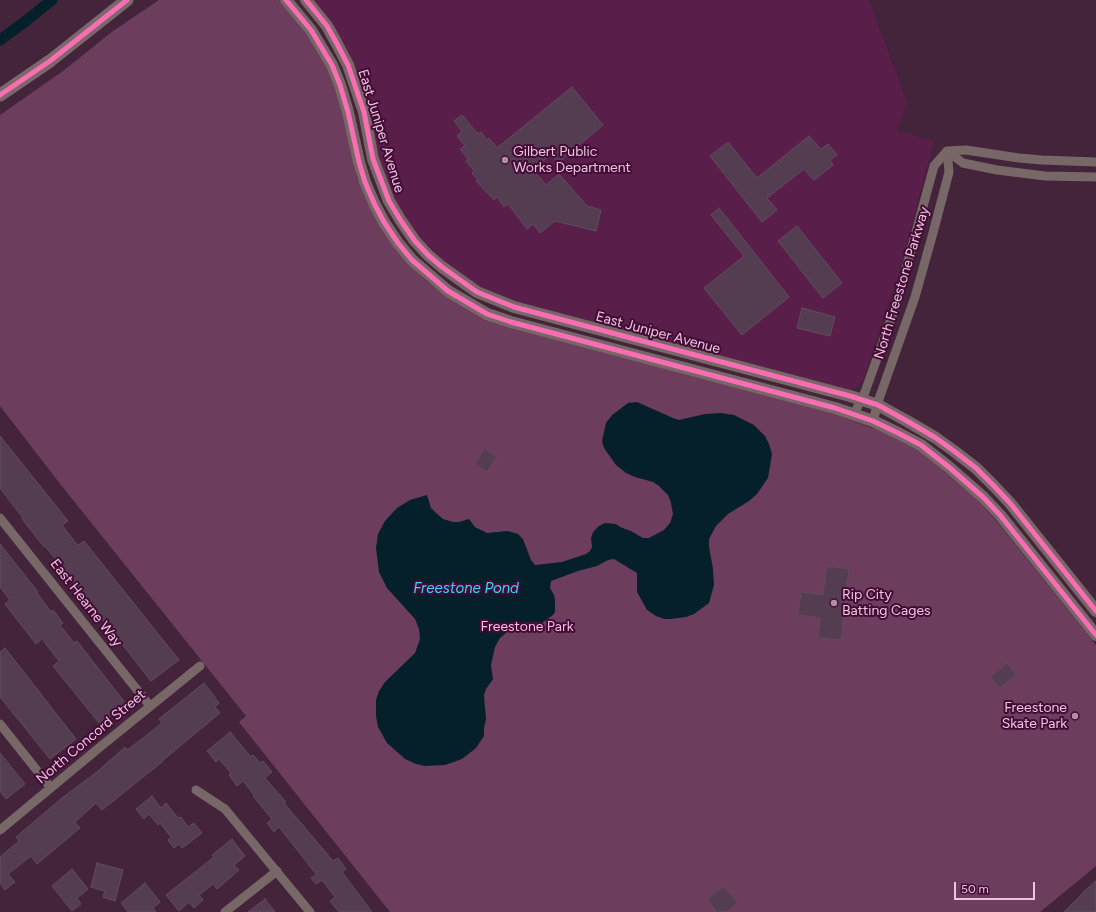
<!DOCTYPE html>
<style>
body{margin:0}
#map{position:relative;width:1096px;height:912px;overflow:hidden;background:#43243b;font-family:Figtree,sans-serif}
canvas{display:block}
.scale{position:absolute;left:954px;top:882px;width:81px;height:18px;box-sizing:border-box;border:2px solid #eac7dd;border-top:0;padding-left:5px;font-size:12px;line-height:14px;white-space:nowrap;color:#eac7dd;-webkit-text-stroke:3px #450b37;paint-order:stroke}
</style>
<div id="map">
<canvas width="1096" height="912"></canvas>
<div class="scale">50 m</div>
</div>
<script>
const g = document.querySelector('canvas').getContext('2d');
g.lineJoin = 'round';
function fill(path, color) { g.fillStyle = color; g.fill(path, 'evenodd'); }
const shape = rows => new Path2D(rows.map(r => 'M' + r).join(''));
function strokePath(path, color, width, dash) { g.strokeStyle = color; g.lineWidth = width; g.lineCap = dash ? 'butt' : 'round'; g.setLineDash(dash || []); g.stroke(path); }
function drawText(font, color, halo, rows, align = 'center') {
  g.font = font + ' Figtree,sans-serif'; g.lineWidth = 4; g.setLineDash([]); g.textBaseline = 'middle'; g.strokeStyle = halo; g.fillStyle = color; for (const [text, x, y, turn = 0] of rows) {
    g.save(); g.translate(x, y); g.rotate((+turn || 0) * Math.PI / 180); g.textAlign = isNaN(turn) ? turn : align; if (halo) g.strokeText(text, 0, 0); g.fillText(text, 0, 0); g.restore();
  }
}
const built = shape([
 [313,0,869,0,907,102,897,131,934,141,900,269,863,380,854,389,849,390,517,302,490,292,472,282,443,260,424,242,399,209,385,177,376,143,369,105,356,70,344,44]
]);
const green = shape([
 [159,0,279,0,305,31,323,58,331,76,340,99,357,178,368,204,400,254,424,279,446,296,506,326,832,413,891,435,920,451,977,499,998,523,1096,645,1096,866,1040,912,390,912,239,722,246,716,61,485,0,406,0,115,63,71,113,31]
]);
const water = shape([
 [637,402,673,418,679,420,705,414,721,413,734,415,754,425,765,436,769,444,772,454,768,478,757,494,749,501,728,514,716,526,709,539,709,547,713,569,714,585,709,603,694,614,686,617,671,619,664,619,656,616,647,610,637,592,637,573,614,559,608,560,597,566,578,571,551,581,550,588,554,595,555,600,555,612,553,615,542,623,528,622,513,627,500,638,495,647,491,665,493,679,486,689,484,695,486,719,484,728,484,736,476,748,462,759,445,765,425,766,416,764,405,759,387,743,378,727,376,716,376,700,379,691,385,682,415,653,420,639,419,629,415,619,387,588,379,572,376,548,378,534,385,521,397,508,410,500,427,495,431,508,435,512,443,519,453,522,459,522,469,519,475,527,487,533,508,531,518,534,523,539,531,560,535,565,562,562,586,554,590,551,592,547,591,538,593,532,599,526,605,523,616,524,620,527,631,531,643,538,649,538,664,530,670,523,673,514,671,503,668,495,659,486,653,482,635,477,626,473,616,465,604,448,602,441,606,423,612,415,628,403]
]);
const canal = shape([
 [0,40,27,20,52,0]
]);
const building = shape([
 [572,87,603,125,558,163,551,154,533,170,546,185,559,174,587,206,601,210,596,231,555,221,540,233,533,224,527,229,508,204,504,207,497,197,494,200,476,181,478,180,472,173,474,171,466,161,468,159,460,149,465,146,457,136,462,131,454,121,462,115,478,134,481,132,487,140,489,138,497,148,572,87],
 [809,136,821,149,828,144,837,155,830,160,833,165,814,180,804,169,767,198,777,210,762,222,710,156,728,142,757,178,809,136],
 [719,208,789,297,742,335,704,288,744,256,711,215,719,208],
 [797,226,842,283,823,298,778,241,797,226],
 [802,308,835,317,830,336,797,328,802,308],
 [0,436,68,521,62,525,75,542,78,545,84,541,179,660,151,681,45,546,44,547,22,519,23,518,0,488,0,436],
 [484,449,497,457,487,472,475,464,484,449],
 [0,544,38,592,37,593,51,612,53,610,63,623,60,625,74,643,77,641,126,704,100,724,53,666,59,661,42,639,36,644,5,604,10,600,0,587,0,544],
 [827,566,849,569,841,640,818,638,820,618,798,615,801,592,823,595,827,566],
 [5,648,76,739,50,759,0,697,0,652,5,648],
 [1007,663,1016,675,999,688,990,677,1007,663],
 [204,683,219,703,215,707,220,713,162,761,162,762,102,810,96,803,75,822,80,828,37,864,31,856,8,874,15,882,5,890,0,883,0,857,19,841,16,837,62,798,97,772,125,747,127,750,143,738,162,723,159,719,204,683],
 [230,732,251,757,253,755,260,763,263,761,272,772,265,778,286,802,284,803,333,861,338,858,346,869,342,872,372,912,339,912,330,901,335,897,322,880,316,884,311,878,316,874,298,851,279,827,274,832,267,823,272,819,253,796,254,795,243,781,237,786,229,775,231,773,219,759,216,762,207,751,230,732],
 [0,753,25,784,6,799,0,791,0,753],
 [152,796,161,808,166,803,178,818,181,817,188,827,194,823,202,833,182,848,179,844,174,848,168,840,171,837,160,823,158,825,149,814,144,819,136,809,152,796],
 [232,839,245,856,234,865,239,870,217,889,213,884,199,895,203,900,194,908,189,902,179,911,166,895,214,857,212,855,232,839],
 [97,863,123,870,115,901,103,897,105,891,91,887,97,863],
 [72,869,88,889,77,898,81,904,72,911,52,886,72,869],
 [1096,881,1096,912,1064,912,1083,893,1083,892,1096,881],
 [145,883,160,902,153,908,156,912,128,912,121,903,145,883],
 [724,886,738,903,727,912,717,912,707,899,724,886],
 [265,899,275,912,248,912,265,899]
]);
const minor = shape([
 [947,151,963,163,997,170,1045,176,1096,177],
 [854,414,865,392,896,305,934,166,947,151,966,150,1019,158,1042,160,1096,162],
 [873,421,879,399,915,297,933,233,949,172,947,151],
 [0,518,150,706],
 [0,724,51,788],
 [196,790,225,809,310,912],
 [0,830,100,747,200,666],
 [225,912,277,871]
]);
const tertiary = shape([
 [286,0,311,30,332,65,340,85,348,112,359,162,365,182,374,203,384,222,398,243,412,260,448,291,487,314,511,322,835,408,873,421,898,433,921,445,950,468,983,497,1000,515,1096,635],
 [306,0,327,26,336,42,348,65,364,112,373,159,389,201,401,221,415,241,428,255,442,267,477,292,514,307,850,396,878,405,907,421,936,438,954,451,976,468,994,486,1010,503,1096,611]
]);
const secondary = shape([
 [0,95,50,61,127,0]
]);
const cycleway = shape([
 [286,0,311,30,332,65,340,85,348,112,359,162,365,182,374,203,384,222,398,243,412,260,448,291,487,314,511,322,835,408,873,421,898,433,921,445,950,468,983,497,1000,515,1096,635],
 [306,0,327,26,336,42,348,65,364,112,373,159,389,201,401,221,415,241,428,255,442,267,477,292,514,307,850,396,878,405,907,421,936,438,954,451,976,468,994,486,1010,503,1096,611],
 [0,95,50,61,127,0]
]);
const markers = [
 [505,160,4,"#b08ea4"],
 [834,603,4,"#b08ea4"],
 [1075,716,4,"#b08ea4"]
];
const streetNames = [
 ["East Juniper Avenue",381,131,73],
 ["North Freestone Parkway",902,283,-73],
 ["East Juniper Avenue",658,333,15],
 ["East Hearne Way",86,603,52],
 ["North Concord Street",91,737,-40]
];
const poiNames = [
 ["Gilbert Public",513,152],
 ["Works Department",513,168],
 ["Rip City",842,595],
 ["Batting Cages",842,611],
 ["Freestone",1067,708,"right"],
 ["Skate Park",1067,724,"right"]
];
const parkNames = [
 ["Freestone Park",527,627]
];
const waterNames = [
 ["Freestone Pond",466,589]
];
fill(built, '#591e4a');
fill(green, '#6d3d5e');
fill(water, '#06202b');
strokePath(canal, '#06202b', 11);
fill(building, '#543c51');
strokePath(building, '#624b60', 1);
strokePath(minor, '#776767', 9);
strokePath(tertiary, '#776767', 12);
strokePath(secondary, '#7b686b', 13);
strokePath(cycleway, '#f96db3', 5);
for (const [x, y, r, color] of markers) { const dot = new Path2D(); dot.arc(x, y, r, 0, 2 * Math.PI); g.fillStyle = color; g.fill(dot); strokePath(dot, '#450b37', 1.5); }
drawText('14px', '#eac7dd', '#450b37', streetNames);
drawText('14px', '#eac7dd', '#450b37', poiNames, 'left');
drawText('14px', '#f7bde3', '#450b37', parkNames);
drawText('italic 15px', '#34d6ff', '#450b37', waterNames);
</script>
